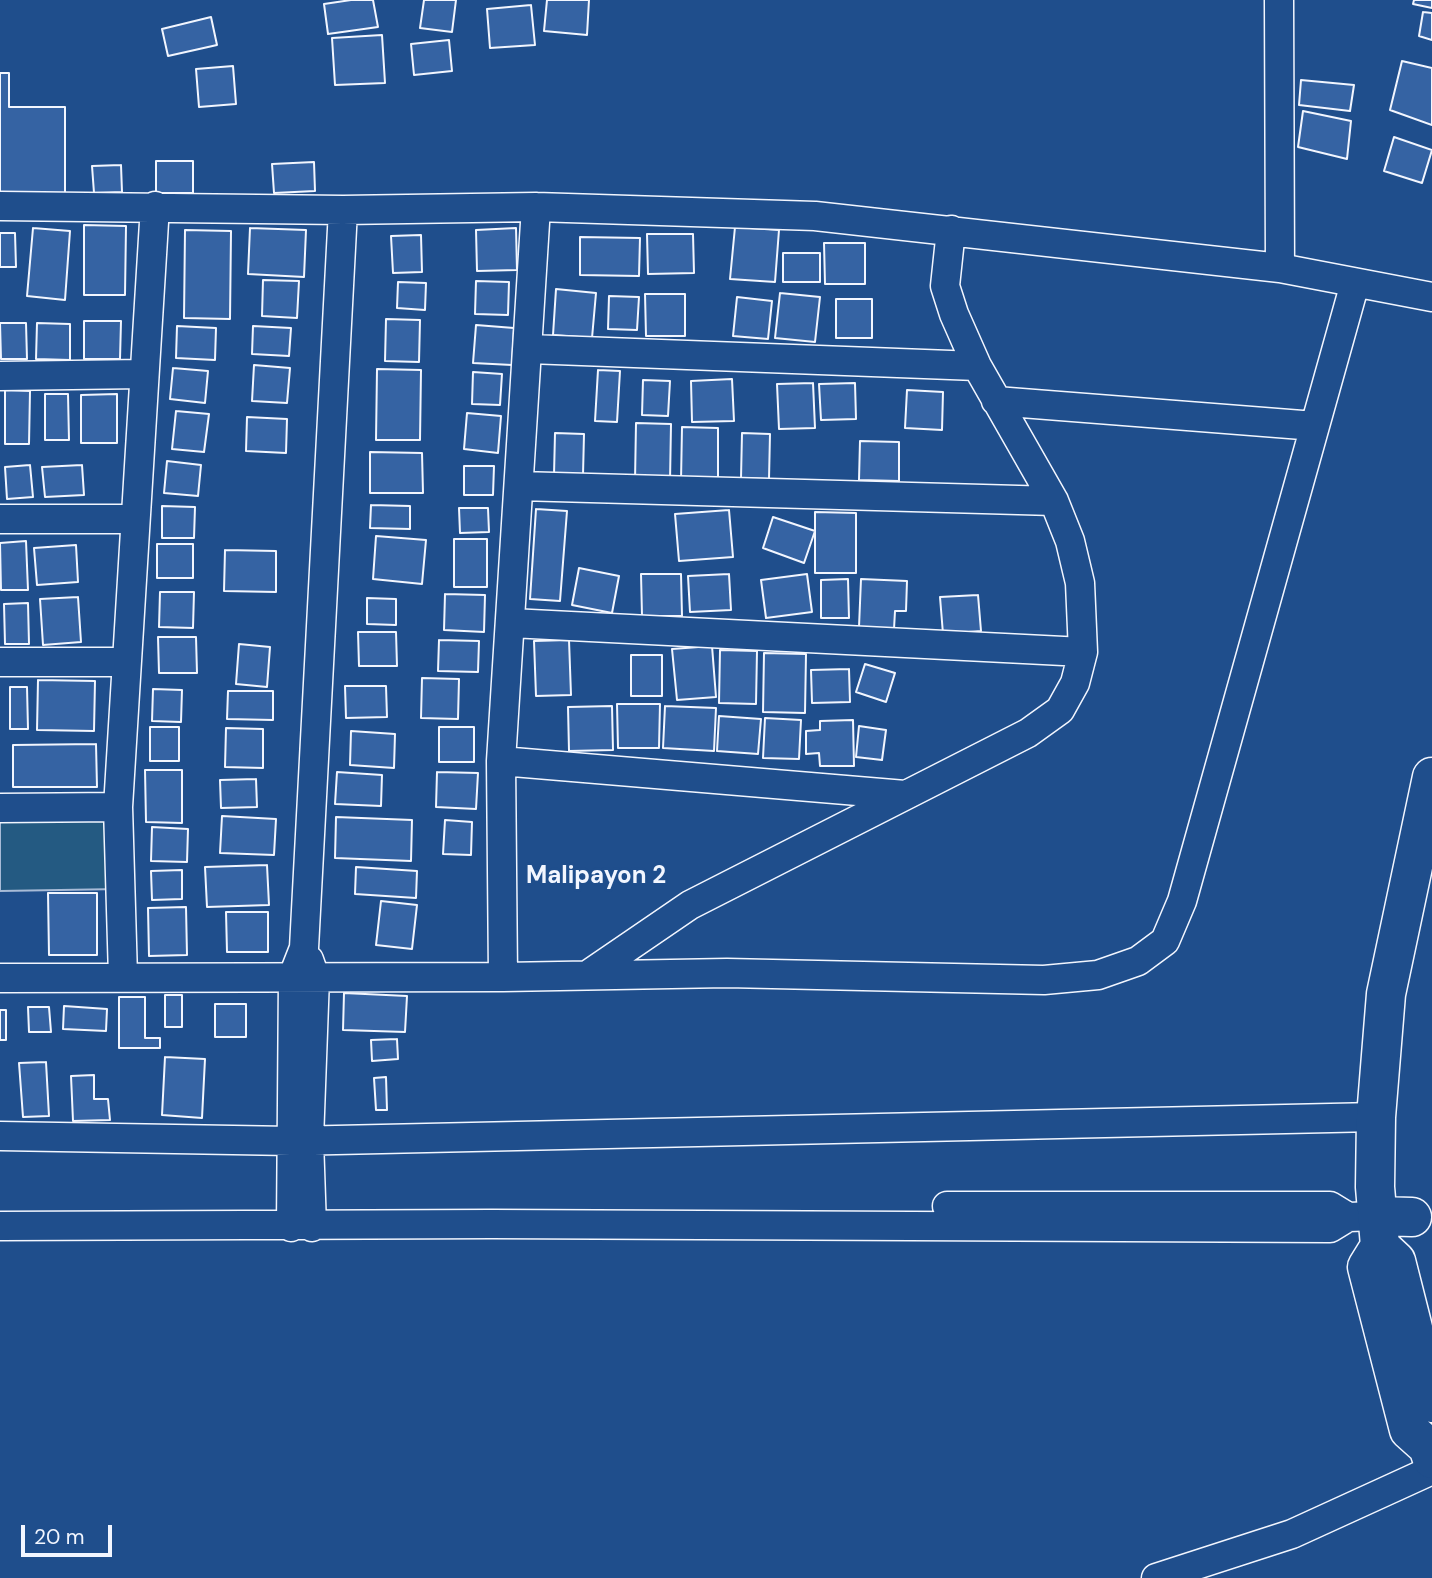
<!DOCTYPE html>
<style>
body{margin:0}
#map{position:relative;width:1432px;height:1578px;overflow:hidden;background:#1f4e8c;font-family:"DM Sans",sans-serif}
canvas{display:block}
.scale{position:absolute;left:21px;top:1525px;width:91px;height:32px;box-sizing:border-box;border:4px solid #f2f6ff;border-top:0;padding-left:9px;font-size:21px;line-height:24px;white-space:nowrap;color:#f2f6ff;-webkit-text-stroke:5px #1f4e8c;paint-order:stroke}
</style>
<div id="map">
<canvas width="1432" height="1578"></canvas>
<div class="scale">20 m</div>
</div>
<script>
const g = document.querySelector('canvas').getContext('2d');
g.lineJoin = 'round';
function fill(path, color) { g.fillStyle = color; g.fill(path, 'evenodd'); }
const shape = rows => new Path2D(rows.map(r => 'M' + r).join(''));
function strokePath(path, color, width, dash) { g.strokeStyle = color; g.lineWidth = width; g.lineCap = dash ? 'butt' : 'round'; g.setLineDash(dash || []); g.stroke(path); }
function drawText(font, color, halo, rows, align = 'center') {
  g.font = font + ' "DM Sans",sans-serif'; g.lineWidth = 5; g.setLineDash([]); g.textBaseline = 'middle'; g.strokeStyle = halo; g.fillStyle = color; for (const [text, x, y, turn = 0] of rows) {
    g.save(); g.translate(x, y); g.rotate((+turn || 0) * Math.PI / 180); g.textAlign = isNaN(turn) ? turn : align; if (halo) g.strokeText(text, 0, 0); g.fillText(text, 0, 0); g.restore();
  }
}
const green = shape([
 [118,807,120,889,0,891,0,808,118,807]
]);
const building = shape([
 [351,0,373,0,378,27,328,34,324,4,351,0],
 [424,0,456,0,452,32,420,28,424,0],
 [547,0,589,0,587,35,544,31,547,0],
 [1414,0,1432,0,1432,8,1413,4,1414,0],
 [531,5,535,45,490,48,487,9,531,5],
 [1423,12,1432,13,1432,40,1419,36,1423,12],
 [211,17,217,45,168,56,162,29,211,17],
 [382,35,385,83,335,85,332,38,382,35],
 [449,40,452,71,414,75,411,44,449,40],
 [1402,61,1432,68,1432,125,1390,110,1402,61],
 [233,66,236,104,199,107,196,69,233,66],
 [0,73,9,73,9,107,65,107,65,193,0,193,0,73],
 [1301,80,1354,85,1350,111,1299,105,1301,80],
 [1303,111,1351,121,1347,159,1298,147,1303,111],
 [1394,137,1432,150,1422,183,1384,171,1394,137],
 [156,161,193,161,193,193,156,193,156,161],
 [314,162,315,191,274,193,272,164,314,162],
 [121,165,122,192,94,193,92,166,121,165],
 [84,225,126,226,125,295,84,295,84,225],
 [735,227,779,230,775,282,730,279,735,227],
 [33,228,70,231,65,300,27,296,33,228],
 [250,228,306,230,304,277,248,274,250,228],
 [516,228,517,270,477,271,476,230,516,228],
 [185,230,231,231,230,319,184,318,185,230],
 [0,233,15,233,16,267,0,267,0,233],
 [647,234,693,234,694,273,648,274,647,234],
 [421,235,422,272,393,273,391,236,421,235],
 [580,237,640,238,639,276,580,275,580,237],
 [824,243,865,243,865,284,825,284,824,243],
 [783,253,820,253,820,282,783,282,783,253],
 [263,280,299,281,297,318,262,316,263,280],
 [476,281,509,282,508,315,475,314,476,281],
 [398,282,426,283,425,310,397,308,398,282],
 [556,289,596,293,592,338,553,335,556,289],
 [780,293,820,297,815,342,775,338,780,293],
 [645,294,685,294,685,336,646,336,645,294],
 [609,296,639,297,637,330,608,329,609,296],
 [737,297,772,301,768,339,733,336,737,297],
 [836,299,872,299,872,338,836,338,836,299],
 [386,319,420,320,419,362,385,361,386,319],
 [84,321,121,321,120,359,84,359,84,321],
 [0,323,26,323,27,359,1,359,0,323],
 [37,323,70,324,70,360,36,359,37,323],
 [476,325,514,328,512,365,473,363,476,325],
 [177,326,216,328,215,360,176,358,177,326],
 [253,326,291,328,289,356,252,354,253,326],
 [254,365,290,368,287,403,252,401,254,365],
 [173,368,208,371,205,403,170,399,173,368],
 [377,369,421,370,420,440,376,440,377,369],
 [598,370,620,371,617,422,595,421,598,370],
 [473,372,502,374,500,405,472,404,473,372],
 [732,379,734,421,692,422,691,381,732,379],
 [643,380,670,381,668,416,642,415,643,380],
 [813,383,815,428,779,429,777,384,813,383],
 [855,383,856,419,821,420,819,384,855,383],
 [5,390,30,391,29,444,5,444,5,390],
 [907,390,943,392,942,430,905,428,907,390],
 [45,394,68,394,69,440,45,440,45,394],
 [117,394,117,443,81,443,81,395,117,394],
 [176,411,209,414,204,452,172,449,176,411],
 [467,413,501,416,498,453,464,449,467,413],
 [247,417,287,419,286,453,246,451,247,417],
 [636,423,671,424,670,481,635,481,636,423],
 [682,427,718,428,718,482,681,481,682,427],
 [555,433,584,434,583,475,554,475,555,433],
 [742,433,770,434,769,479,741,478,742,433],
 [860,441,899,442,899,481,859,480,860,441],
 [370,452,422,453,423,493,370,493,370,452],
 [167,461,201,465,198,496,164,493,167,461],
 [30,465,33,497,7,499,5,467,30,465],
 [82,465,84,495,45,497,42,467,82,465],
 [464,466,494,466,493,495,464,495,464,466],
 [371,505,410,506,410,529,370,528,371,505],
 [162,506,195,507,194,538,162,538,162,506],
 [459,508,488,508,489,532,460,533,459,508],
 [536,509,567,511,560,601,530,599,536,509],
 [729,510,733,557,679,561,675,514,729,510],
 [815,512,856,513,856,573,815,573,815,512],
 [773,517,815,531,804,563,763,548,773,517],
 [376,536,426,540,422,584,373,579,376,536],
 [454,539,487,539,487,587,454,587,454,539],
 [26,541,28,590,1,590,0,543,26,541],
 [157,544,193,544,193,578,157,578,157,544],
 [76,545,78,582,37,585,34,548,76,545],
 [225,550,276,551,276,592,224,591,225,550],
 [579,568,619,576,612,613,572,605,579,568],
 [641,574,681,574,682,616,642,616,641,574],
 [729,574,731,610,690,612,688,576,729,574],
 [807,574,812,612,766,618,761,580,807,574],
 [848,579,849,618,821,618,821,580,848,579],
 [861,579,907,581,906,611,895,611,894,629,859,627,861,579],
 [160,592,194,592,193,628,159,627,160,592],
 [445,594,485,595,484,632,444,630,445,594],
 [978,595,981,631,943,634,940,597,978,595],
 [78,597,81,642,43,645,40,599,78,597],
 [367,598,396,599,396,625,367,624,367,598],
 [28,603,29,644,5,644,4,604,28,603],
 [358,632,396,632,397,666,359,666,358,632],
 [158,637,196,637,197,673,159,673,158,637],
 [439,640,479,641,478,672,438,671,439,640],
 [569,640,571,695,536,696,534,641,569,640],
 [239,644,270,647,267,687,236,684,239,644],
 [712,646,716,697,677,700,672,649,712,646],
 [720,650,757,651,756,704,719,703,720,650],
 [764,653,806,654,805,713,763,712,764,653],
 [631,655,662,655,662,696,631,696,631,655],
 [865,664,895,673,886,702,856,692,865,664],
 [849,669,850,702,812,703,811,670,849,669],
 [422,678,459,679,458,719,421,718,422,678],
 [38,680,95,681,94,731,37,730,38,680],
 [345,686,386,686,387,717,346,718,345,686],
 [10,687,27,687,28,729,10,729,10,687],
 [153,689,182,690,181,722,152,721,153,689],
 [228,691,273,691,273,720,227,719,228,691],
 [617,704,660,704,659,748,618,748,617,704],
 [612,706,613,750,569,751,568,707,612,706],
 [665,706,716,708,714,751,663,748,665,706],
 [719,716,761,719,758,754,717,751,719,716],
 [765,718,801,720,799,759,763,758,765,718],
 [853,720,854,766,820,766,819,753,806,754,806,731,820,730,820,721,853,720],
 [859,726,886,730,882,760,856,757,859,726],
 [150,727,179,727,179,761,150,761,150,727],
 [439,727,474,727,474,762,439,762,439,727],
 [226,728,263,729,263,768,225,767,226,728],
 [351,731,395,734,394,768,350,765,351,731],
 [96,744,97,787,13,787,13,745,96,744],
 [145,770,182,770,182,823,146,822,145,770],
 [337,772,382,775,381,806,335,804,337,772],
 [437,772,478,773,476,809,436,807,437,772],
 [256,779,257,807,221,808,220,780,256,779],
 [222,816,276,819,274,855,220,853,222,816],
 [336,817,412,820,411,861,335,858,336,817],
 [445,820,472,822,471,855,443,854,445,820],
 [152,827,188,829,187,862,151,861,152,827],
 [267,865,269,905,207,907,205,867,267,865],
 [356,867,417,871,416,898,355,894,356,867],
 [182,870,182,899,152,900,151,871,182,870],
 [48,893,97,893,97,955,49,955,48,893],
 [381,901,417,905,412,949,376,945,381,901],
 [186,907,187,955,149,956,148,908,186,907],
 [226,912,268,912,268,952,227,952,226,912],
 [344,993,407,996,405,1032,343,1030,344,993],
 [165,995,182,995,182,1027,165,1027,165,995],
 [119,997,145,997,145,1038,160,1038,160,1048,119,1048,119,997],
 [215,1004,246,1004,246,1037,215,1037,215,1004],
 [64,1006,107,1009,106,1031,63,1029,64,1006],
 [28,1007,49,1007,51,1032,29,1032,28,1007],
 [0,1010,6,1010,6,1040,0,1040,0,1010],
 [397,1039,398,1059,372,1061,371,1040,397,1039],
 [165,1057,205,1059,202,1118,162,1115,165,1057],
 [46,1062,49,1116,23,1117,19,1063,46,1062],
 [94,1075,94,1099,108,1099,110,1120,73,1121,71,1076,94,1075],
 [386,1077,387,1110,376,1110,374,1078,386,1077]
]);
const minor = shape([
 [1279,0,1280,268],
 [0,206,343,210,536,207,815,216,1280,268,1432,297],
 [529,349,977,366],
 [0,376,143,374],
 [996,401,1315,426],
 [519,486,1054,501],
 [0,519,134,519],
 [511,623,1083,652],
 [0,662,126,662],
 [501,761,905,795],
 [0,808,118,807],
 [309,960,315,977,309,1140,312,1227],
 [589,974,690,905,1028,733,1060,710,1075,683,1083,652,1080,583,1070,541,1054,501,977,366,954,314,945,286,951,230],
 [123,977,118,807,155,206],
 [503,977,501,761,536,207],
 [0,978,503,977,727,973,1044,980,1098,975,1138,961,1165,941,1182,901,1355,283],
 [0,1136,291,1141,1376,1117],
 [947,1206,1330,1206,1348,1217],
 [0,1226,492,1224,1330,1228,1348,1217,1377,1216],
 [291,1227,293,976,304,948,343,210],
 [1156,1578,1292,1534,1432,1470]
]);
const secondary = shape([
 [1432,777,1386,994,1376,1117,1375,1187,1380,1246,1367,1267,1409,1430,1428,1447,1432,1459],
 [1377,1216,1412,1217],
 [1380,1246,1396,1261,1432,1403]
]);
const neighbourhoodNames = [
 ["Malipayon 2",596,877]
];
fill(green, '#245a82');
strokePath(green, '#a8bbd7', 2);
fill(building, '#3563a3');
strokePath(building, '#f2f6ff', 2);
strokePath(minor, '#f2f6ff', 31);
strokePath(secondary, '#f2f6ff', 41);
strokePath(minor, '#1f4e8c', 28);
strokePath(secondary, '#1f4e8c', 38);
drawText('bold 24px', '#f2f6ff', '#1f4e8c', neighbourhoodNames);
</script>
